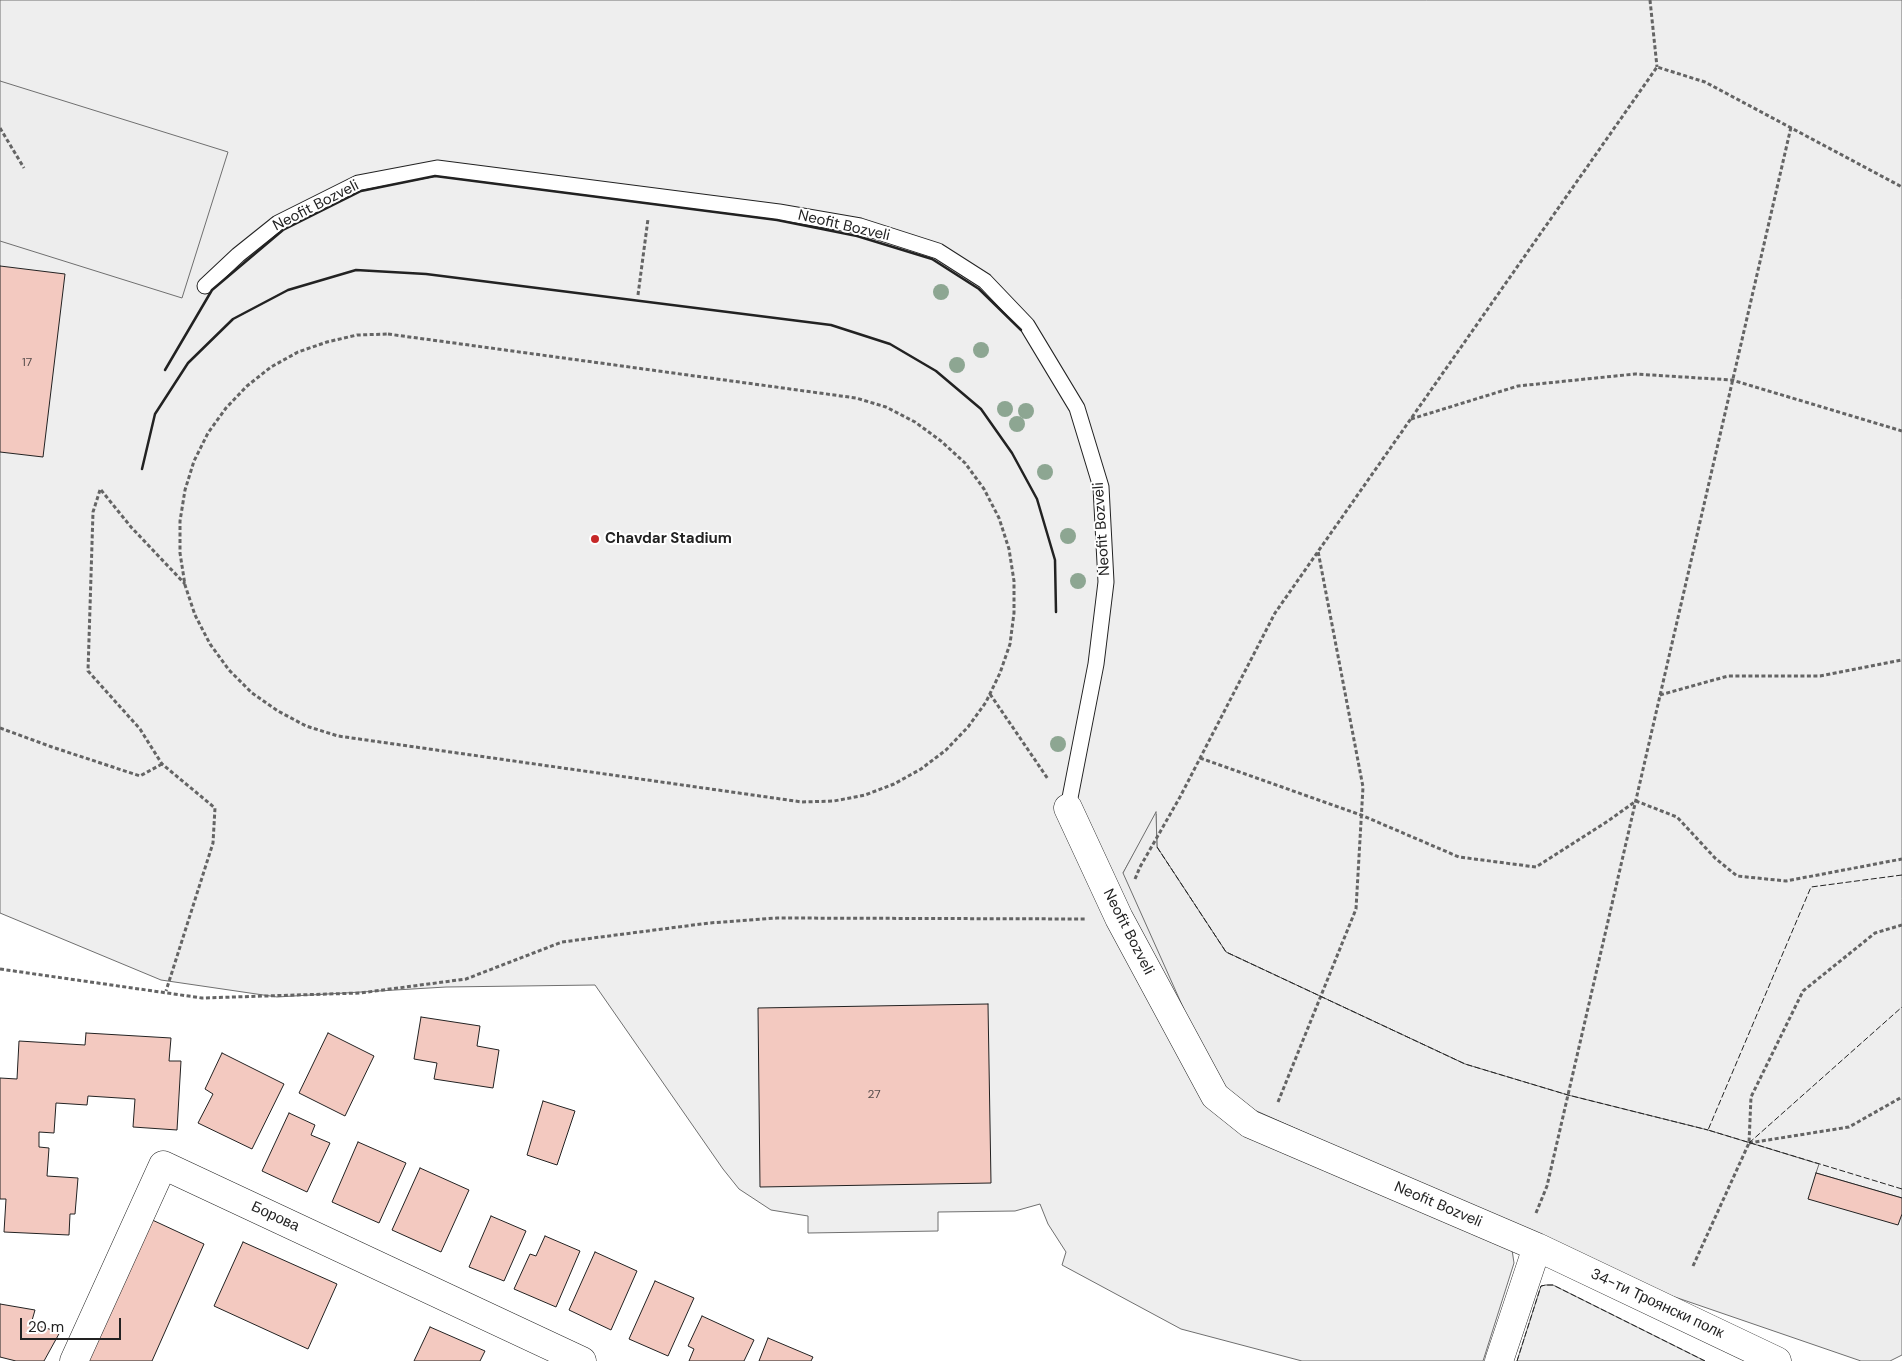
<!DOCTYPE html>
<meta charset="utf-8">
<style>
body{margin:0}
#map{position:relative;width:1902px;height:1361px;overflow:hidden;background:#fff;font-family:"DM Sans",sans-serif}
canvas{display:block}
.scale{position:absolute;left:20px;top:1318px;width:101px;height:22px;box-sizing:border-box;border:2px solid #222;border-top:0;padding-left:6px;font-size:15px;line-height:18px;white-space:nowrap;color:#222;-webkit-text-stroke:4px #fff;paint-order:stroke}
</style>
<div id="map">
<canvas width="1902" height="1361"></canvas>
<div class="scale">20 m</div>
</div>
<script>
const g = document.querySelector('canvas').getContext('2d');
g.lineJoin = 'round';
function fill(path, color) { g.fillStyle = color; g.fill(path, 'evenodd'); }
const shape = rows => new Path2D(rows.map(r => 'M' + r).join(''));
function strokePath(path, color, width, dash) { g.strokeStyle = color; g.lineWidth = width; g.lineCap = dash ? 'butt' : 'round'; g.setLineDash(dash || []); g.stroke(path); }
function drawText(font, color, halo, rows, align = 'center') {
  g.font = font + ' "DM Sans",sans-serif'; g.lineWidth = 4; g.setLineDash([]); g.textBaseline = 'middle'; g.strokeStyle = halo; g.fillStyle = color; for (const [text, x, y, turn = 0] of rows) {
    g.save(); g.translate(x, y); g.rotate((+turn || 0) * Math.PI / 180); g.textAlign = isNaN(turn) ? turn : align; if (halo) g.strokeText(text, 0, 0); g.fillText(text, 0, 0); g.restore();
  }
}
const green = shape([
 [0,0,1902,0,1902,1198,1795,1245,1465,1064,1226,952,1157,847,1156,814,1123,873,1508,1223,1514,1263,1483,1361,1302,1361,1181,1329,1062,1265,1066,1252,1048,1224,1040,1204,1015,1211,938,1212,938,1231,808,1233,808,1216,771,1210,739,1189,723,1169,595,985,446,987,277,997,161,980,0,913,0,0],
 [1546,1285,1553,1285,1705,1361,1517,1361,1541,1286,1546,1285]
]);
const parking = shape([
 [0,81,228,152,182,298,0,241,0,81],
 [1156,812,1157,847,1226,952,1465,1064,1568,1095,1708,1130,1819,1164,1816,1173,1902,1198,1902,1355,1890,1361,1861,1361,1669,1295,1243,1105,1212,1072,1123,873,1156,812]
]);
const building = shape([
 [0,266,65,274,43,457,0,452,0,266],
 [988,1004,991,1183,760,1187,758,1008,988,1004],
 [421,1017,480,1026,477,1046,499,1050,493,1088,434,1079,437,1063,414,1059,421,1017],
 [86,1033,171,1038,169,1061,181,1061,177,1130,133,1127,135,1099,88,1096,87,1105,56,1103,54,1133,39,1132,39,1147,49,1148,47,1176,78,1178,75,1214,70,1214,69,1235,4,1232,6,1199,0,1199,0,1078,17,1079,19,1041,85,1045,86,1033],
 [328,1033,374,1056,345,1116,299,1093,328,1033],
 [222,1053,284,1084,252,1149,198,1123,213,1094,205,1089,222,1053],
 [543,1101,575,1111,557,1165,527,1155,543,1101],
 [289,1113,315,1125,311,1135,330,1143,307,1192,262,1171,289,1113],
 [358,1142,406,1163,379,1223,332,1202,358,1142],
 [420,1168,469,1190,441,1252,392,1230,420,1168],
 [1816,1173,1902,1198,1902,1214,1898,1225,1808,1199,1816,1173],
 [491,1216,526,1231,504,1281,469,1267,491,1216],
 [148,1218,204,1244,152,1361,83,1361,148,1218],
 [545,1236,580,1251,556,1307,514,1289,530,1254,536,1256,545,1236],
 [243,1242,337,1284,308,1349,214,1306,243,1242],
 [595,1252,637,1271,611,1330,569,1310,595,1252],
 [655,1281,694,1298,668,1356,629,1339,655,1281],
 [0,1304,35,1310,31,1324,60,1332,44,1361,16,1361,0,1357,0,1304],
 [702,1316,754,1340,744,1361,689,1361,694,1349,688,1346,702,1316],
 [430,1327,485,1351,480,1361,414,1361,430,1327],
 [768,1338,813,1357,811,1361,759,1361,768,1338]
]);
const path = shape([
 [1650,0,1657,67],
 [0,128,24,168],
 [638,295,648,219],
 [388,334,856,398,886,407,915,422,941,441,965,463,984,489,999,518,1009,549,1014,581,1014,613,1010,644,1000,673,986,702,968,727,946,750,921,769,894,784,865,795,834,801,802,802,338,736,306,726,278,711,252,693,229,670,210,644,195,615,185,585,180,553,180,521,185,490,194,461,208,433,226,408,247,386,271,367,298,352,327,342,357,335,388,334],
 [1411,419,1518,386,1635,374,1732,380,1902,431],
 [100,490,93,512,88,671,140,729,162,764,215,808,213,843,166,991],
 [101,490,131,527,185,584],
 [990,694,1048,779],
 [1660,695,1728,676,1820,676,1902,660],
 [0,728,52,747,140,776,162,764],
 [1200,758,1361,815,1459,857,1536,867,1608,821,1636,801,1677,817,1715,858,1737,876,1786,881,1902,859],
 [1135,879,1140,867,1180,797,1275,613,1657,67,1705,82,1902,187],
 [0,969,202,998,360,993,466,979,562,942,709,923,777,918,1085,919],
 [1278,1102,1356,909,1363,787,1318,551],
 [1749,1143,1849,1127,1902,1097],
 [1536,1213,1547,1186,1791,127],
 [1693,1266,1749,1143,1751,1097,1803,991,1875,933,1902,925]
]);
const service = shape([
 [205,286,238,255,278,223,358,183,437,168,779,212,860,226,938,251,985,281,1027,325,1077,408,1101,487,1106,582,1096,664,1068,808]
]);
const minor = shape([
 [1068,808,1119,918,1215,1096,1250,1124,1537,1247,1777,1361],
 [74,1361,163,1165,582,1361],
 [1499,1361,1537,1247]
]);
const fence = shape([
 [1157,847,1226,952,1465,1064,1568,1095,1708,1130],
 [1902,875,1811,887,1708,1130,1902,1189],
 [1749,1143,1902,1007],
 [1517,1361,1541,1286,1546,1285,1553,1285,1705,1361]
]);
const wall = shape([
 [165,370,212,290,283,230,361,191,435,176,777,220,857,236,932,259,979,289,1021,330],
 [142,469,155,414,188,363,233,319,288,290,356,270,426,274,831,325,890,344,936,371,981,409,1012,453,1037,499,1055,560,1056,612]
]);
const trees = [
 [941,292],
 [981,350],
 [957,365],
 [1005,409],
 [1026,411],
 [1017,424],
 [1045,472],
 [1068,536],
 [1078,581],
 [1058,744]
];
const markers = [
 [595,539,5,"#c62828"]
];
const numberNames = [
 ["17",27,363],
 ["27",874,1095]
];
const streetNames = [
 ["Neofit Bozveli",316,206,-27],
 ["Neofit Bozveli",844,226,13],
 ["Neofit Bozveli",1102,529,-94],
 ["Neofit Bozveli",1128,932,63],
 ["Neofit Bozveli",1438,1205,23],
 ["Борова",275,1217,25],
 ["34-ти Троянски полк",1657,1304,25]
];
const poiNames = [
 ["Chavdar Stadium",605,539]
];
fill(green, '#eee');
strokePath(green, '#6f6f6f', 1);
fill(parking, '#ededed');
strokePath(parking, '#6f6f6f', 1);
fill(building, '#f3c9c0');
strokePath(building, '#222', 1);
strokePath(service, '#222', 17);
strokePath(minor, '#222', 29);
strokePath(path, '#646464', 3, [4, 2.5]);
strokePath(service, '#fff', 15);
strokePath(minor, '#fff', 28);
strokePath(fence, '#222', 1, [6, 2.5]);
strokePath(wall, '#222', 2.5);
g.fillStyle = '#8da692';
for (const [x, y] of trees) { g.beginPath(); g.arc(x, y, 8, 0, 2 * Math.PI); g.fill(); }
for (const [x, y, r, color] of markers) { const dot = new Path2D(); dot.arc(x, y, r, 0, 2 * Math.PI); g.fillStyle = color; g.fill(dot); strokePath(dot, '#fff', 2); }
drawText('12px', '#564c4a', null, numberNames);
drawText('15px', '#222', '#fff', streetNames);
drawText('bold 15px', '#222', '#fff', poiNames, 'left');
</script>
